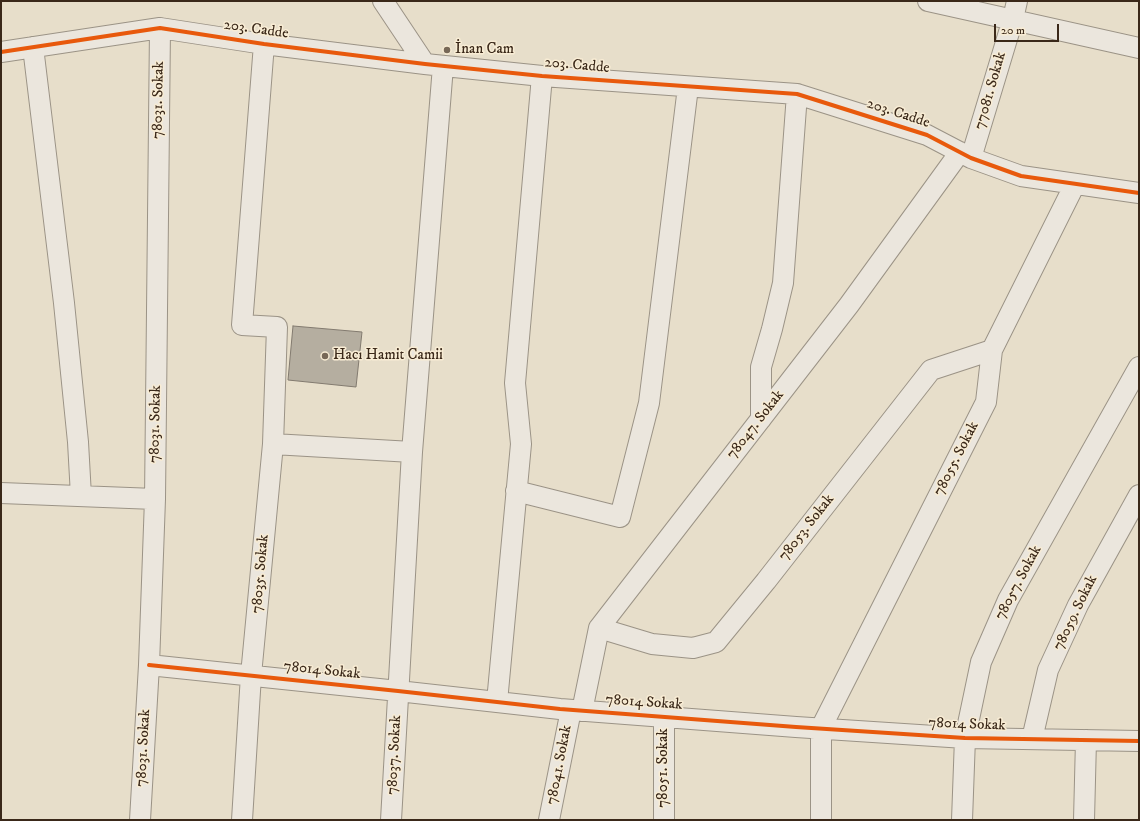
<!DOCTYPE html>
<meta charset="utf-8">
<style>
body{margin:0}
#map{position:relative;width:1140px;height:821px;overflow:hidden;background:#e7deca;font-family:"IM FELL DW Pica",serif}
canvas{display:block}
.frame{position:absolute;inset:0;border:2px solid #3a2819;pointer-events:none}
.scale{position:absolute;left:994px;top:24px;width:65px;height:18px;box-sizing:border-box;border:2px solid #3a2819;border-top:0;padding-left:5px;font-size:12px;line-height:14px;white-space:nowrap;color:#3a2819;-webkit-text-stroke:3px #f8ecd4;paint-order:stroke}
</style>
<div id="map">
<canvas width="1140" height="821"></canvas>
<div class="frame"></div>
<div class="scale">20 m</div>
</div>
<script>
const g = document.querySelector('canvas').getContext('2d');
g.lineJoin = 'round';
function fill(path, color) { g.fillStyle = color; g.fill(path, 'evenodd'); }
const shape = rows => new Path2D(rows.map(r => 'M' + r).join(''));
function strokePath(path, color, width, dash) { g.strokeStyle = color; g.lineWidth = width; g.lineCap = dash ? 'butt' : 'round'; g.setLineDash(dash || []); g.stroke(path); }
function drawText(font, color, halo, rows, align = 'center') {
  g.font = font + ' "IM FELL DW Pica",serif'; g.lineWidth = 3; g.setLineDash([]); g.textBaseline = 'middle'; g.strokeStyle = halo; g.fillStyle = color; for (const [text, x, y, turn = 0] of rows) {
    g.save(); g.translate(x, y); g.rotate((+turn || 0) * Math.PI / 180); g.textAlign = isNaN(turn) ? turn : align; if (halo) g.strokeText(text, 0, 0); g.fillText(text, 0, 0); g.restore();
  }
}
const building = shape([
 [293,326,362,332,356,387,288,380,293,326]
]);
const street = shape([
 [383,1,425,64],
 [928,1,1139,48],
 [33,47,64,303,78,442,81,496],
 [1,52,160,28,264,44,425,64,542,76,797,94,927,135,971,158,1021,176,1139,193],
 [971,158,1013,19,1017,1],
 [761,419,761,367,772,329,783,283,797,94],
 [273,444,412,452],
 [516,491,620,517,649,403,688,87],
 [1,493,155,499],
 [599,628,652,644,693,648,716,642,766,581,931,370,992,350],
 [149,665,398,691,560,709,796,727,965,738,1139,741],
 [497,702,521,444,515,383,542,76],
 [582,711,599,628,849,305,960,152],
 [664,717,664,820],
 [1032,739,1048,670,1078,605,1139,495],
 [140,820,149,665,155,499,160,28],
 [242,820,251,675,273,444,277,327,242,325,264,44],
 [391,820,412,452,443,66],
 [549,820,571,710],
 [821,820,821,728,986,402,992,350,1075,184],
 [962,820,965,738,981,662,1008,600,1139,367],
 [1084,820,1086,740]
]);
const cycleway = shape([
 [1,52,160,28,264,44,425,64,542,76,797,94,927,135,971,158,1021,176,1139,193],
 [149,665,398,691,560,709,796,727,965,738,1139,741]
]);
const markers = [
 [447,50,4,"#776857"],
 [325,356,4,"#776857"]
];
const streetNames = [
 ["203. Cadde",256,30,8],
 ["203. Cadde",577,66,5],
 ["77081. Sokak",991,91,-74],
 ["78031. Sokak",159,100,-89],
 ["203. Cadde",898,114,18],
 ["78031. Sokak",156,424,-89],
 ["78047. Sokak",756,425,-52],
 ["78055. Sokak",957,459,-63],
 ["78053. Sokak",807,528,-52],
 ["78035. Sokak",261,574,-85],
 ["78057. Sokak",1019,583,-62],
 ["78059. Sokak",1076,613,-64],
 ["78014 Sokak",322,671,6],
 ["78014 Sokak",644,703,4],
 ["78014 Sokak",967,725,2],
 ["78031. Sokak",144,748,-87],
 ["78037. Sokak",395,755,-87],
 ["78041. Sokak",560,765,-79],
 ["78051. Sokak",664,768,-90]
];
const poiNames = [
 ["İnan Cam",455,50],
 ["Hacı Hamit Camii",333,356]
];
fill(building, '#b5aea0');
strokePath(building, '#827a6f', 1);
strokePath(street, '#9b9386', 22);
strokePath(street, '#ebe6dd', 20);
strokePath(cycleway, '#e8590c', 4);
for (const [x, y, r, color] of markers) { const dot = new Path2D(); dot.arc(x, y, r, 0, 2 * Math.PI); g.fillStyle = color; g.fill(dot); strokePath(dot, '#f8ecd4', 1.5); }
drawText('15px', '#3a2819', '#f8ecd4', streetNames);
drawText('15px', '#3a2819', '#f8ecd4', poiNames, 'left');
</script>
